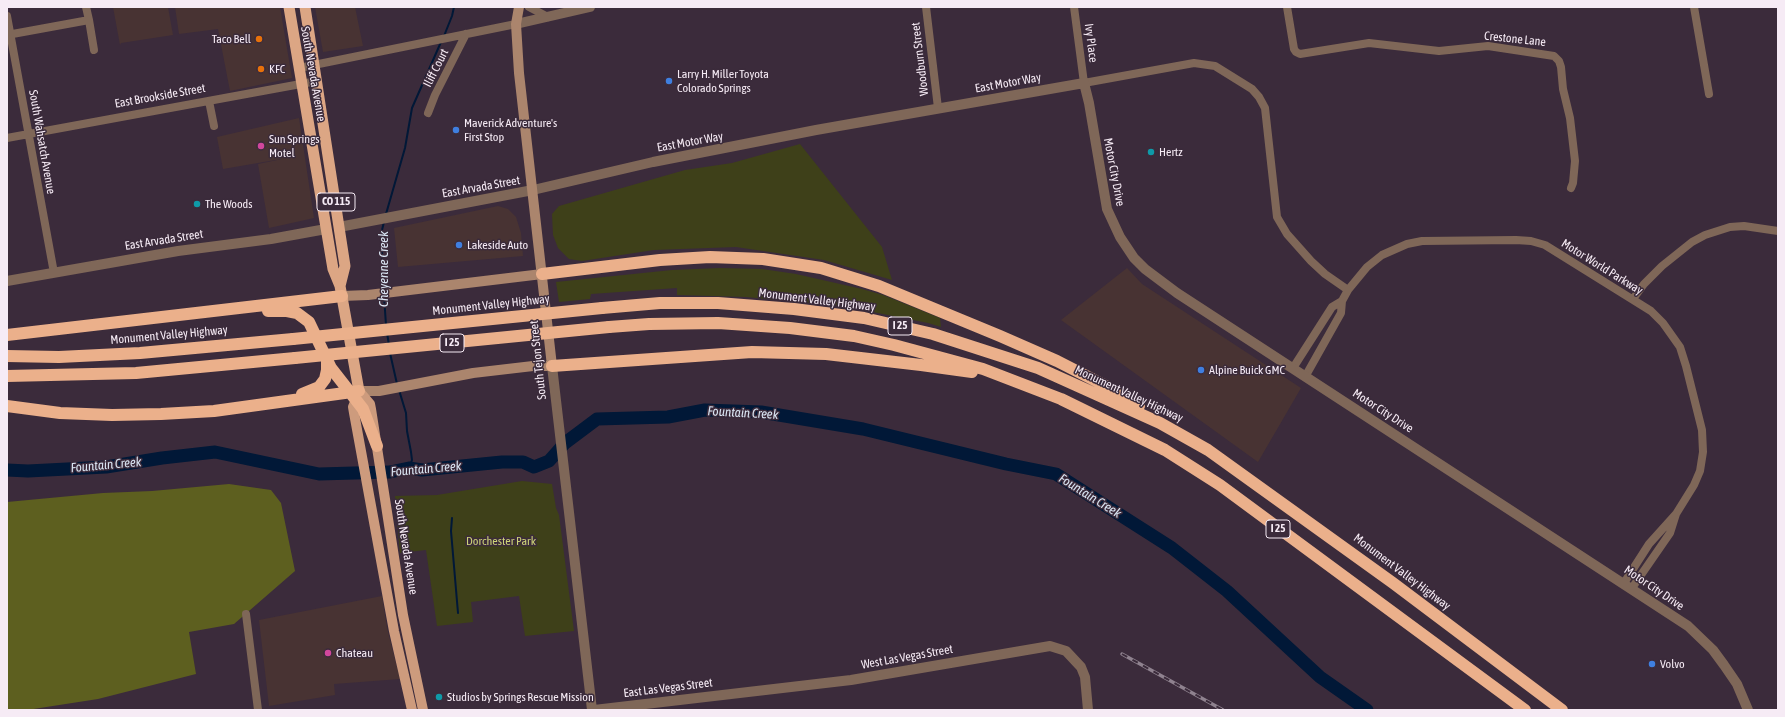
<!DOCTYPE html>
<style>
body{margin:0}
#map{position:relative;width:1785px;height:717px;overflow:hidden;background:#3b2b3b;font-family:"Asap Condensed",sans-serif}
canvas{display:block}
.frame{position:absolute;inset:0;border:8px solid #f6ebf5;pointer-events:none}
</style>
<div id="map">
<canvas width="1785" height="717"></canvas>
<div class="frame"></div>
</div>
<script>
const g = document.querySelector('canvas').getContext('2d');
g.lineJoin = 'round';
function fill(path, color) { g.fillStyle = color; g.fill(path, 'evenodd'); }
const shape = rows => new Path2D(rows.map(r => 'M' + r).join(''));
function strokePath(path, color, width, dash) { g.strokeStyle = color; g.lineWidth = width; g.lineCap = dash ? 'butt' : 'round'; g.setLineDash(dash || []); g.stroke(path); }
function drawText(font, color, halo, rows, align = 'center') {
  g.font = font + ' "Asap Condensed",sans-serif'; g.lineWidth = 3; g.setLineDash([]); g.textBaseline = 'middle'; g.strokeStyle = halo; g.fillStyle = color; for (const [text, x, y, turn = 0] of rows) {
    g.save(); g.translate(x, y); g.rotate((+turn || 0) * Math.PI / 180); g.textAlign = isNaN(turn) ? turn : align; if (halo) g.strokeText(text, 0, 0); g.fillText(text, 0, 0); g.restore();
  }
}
const commercial = shape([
 [113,7,168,7,173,35,121,43,120,45],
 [175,7,280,7,292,78,230,91,218,29,179,34],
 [315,7,355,7,363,46,323,52],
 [299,118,314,218,269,228,258,164,287,158,223,169,217,137],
 [498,206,508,209,516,217,521,233,523,256,398,267,394,228],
 [1127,268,1142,284,1301,388,1258,462,1061,320],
 [382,596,387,628,400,679,334,684,335,695,269,706,259,620]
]);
const green = shape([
 [800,144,882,247,892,280,824,260,736,247,654,250,582,261,569,259,558,248,553,235,552,214,559,206,685,170,732,163],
 [720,268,762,269,796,274,862,289,883,295,940,318,941,327,928,323,843,306,746,297,677,295,677,288,591,294,590,299,559,302,556,282,672,270],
 [522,481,552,484,556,508,559,515,574,631,525,636,519,596,471,602,473,622,437,626,426,550,400,553,395,496,437,495]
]);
const forest = shape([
 [229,484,271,490,281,503,295,571,234,624,189,632,196,674,98,699,27,710,7,710,7,502,103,493,152,491]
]);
const stream = shape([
 [444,36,452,16,454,7],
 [386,214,405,148,412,108,441,42],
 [384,289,381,234,384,222],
 [384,296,386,325],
 [387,333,389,345],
 [390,353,397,384],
 [399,390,406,413,407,431,411,452,412,460,409,468],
 [452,518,451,531,458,613]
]);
const river = shape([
 [7,470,28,471,106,467,162,458,215,452,319,474,390,472,409,468,422,470,502,462,523,462,534,467,549,461,565,443,597,419,668,417,705,410,761,412,863,429,1006,464,1056,474,1172,548,1227,591,1320,677,1367,710]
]);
const minor = shape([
 [529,7,548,17],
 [926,7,938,108],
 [1074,7,1084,83,1194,63,1215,66,1252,89,1259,97,1265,108,1277,217,1287,234,1311,261,1325,274,1348,290],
 [1287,7,1294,49,1296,52,1300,54,1369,43,1439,51,1488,46,1554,56,1559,61,1561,67,1563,89,1570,118,1575,161,1573,183,1571,188],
 [1694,7,1709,94],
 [7,16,54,273],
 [89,20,94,50],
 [7,35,89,20,86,7],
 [299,68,516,24],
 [209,101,214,126],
 [428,113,435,95,466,34],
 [7,138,317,81],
 [1633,299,1644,284,1662,266,1692,242,1705,235,1730,227,1744,226,1778,231],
 [1293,368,1332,307,1342,301],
 [1305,377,1341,313,1342,301,1348,290,1367,267,1382,255,1407,244,1422,241,1516,240,1531,241,1545,245,1651,311,1663,323,1680,347,1686,366,1702,430,1703,452,1700,471,1694,485,1676,514],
 [1624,583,1649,544,1676,514,1670,533,1632,588],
 [246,614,258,710]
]);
const tertiary = shape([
 [516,24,590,7],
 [339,227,533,190,653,162,816,130,1084,83,1089,103,1107,209,1120,237,1134,258,1145,269,1177,293,1688,626,1713,650,1724,665,1737,684,1748,710],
 [7,281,178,251,271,239,326,229],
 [552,366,592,710],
 [594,710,851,680,1050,646,1066,651,1081,667,1085,677,1088,710]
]);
const secondary = shape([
 [342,296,368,295,542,274],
 [359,391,379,391,473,373,533,366,552,366,519,73,516,24,519,7]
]);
const primary = shape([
 [359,391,370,404,371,409,403,615,423,710],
 [358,395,353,407,354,413,394,631,412,710]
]);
const trunk = shape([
 [289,7,333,269,340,286,359,391],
 [305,7,345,266,340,286]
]);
const motorway = shape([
 [542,274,660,260,710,257,763,259,821,268,879,286,1000,336,1057,361,1102,384,1139,406],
 [602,308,660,303,718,303,794,309,864,318,933,334,1038,368,1160,423,1208,450,1393,583,1562,710],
 [268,311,287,311,297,313,309,322,331,368,363,409,377,446],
 [609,327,649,324,718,323,790,328,854,336,894,345,983,369,1061,399,1165,450,1220,485,1525,710],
 [7,335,342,296],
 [7,356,59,357,140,353,293,339],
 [552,366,752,352,826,354,921,365,972,372],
 [7,376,136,373,295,358],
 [302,394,319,387,325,379,327,370,327,360],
 [7,406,60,413,112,415,161,414,214,411,359,391]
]);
const rail = shape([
 [1122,654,1223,710]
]);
const motorwayBridge = shape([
 [293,339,602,308],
 [295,358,609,327]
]);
const markers = [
 [259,39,4,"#e8710a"],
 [261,69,4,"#e8710a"],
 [669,81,4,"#3f7fe0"],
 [456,130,4,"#3f7fe0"],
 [261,146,4,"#d1479c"],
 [1151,152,4,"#0f9aa8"],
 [197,204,4,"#0f9aa8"],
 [459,245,4,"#3f7fe0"],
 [1201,370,4,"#3f7fe0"],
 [328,653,4,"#d1479c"],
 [1652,664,4,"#3f7fe0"],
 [439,697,4,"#0f9aa8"]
];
const shields = [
 [336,202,38],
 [900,326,24],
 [452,343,24],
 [1278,529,24]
];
const shieldNames = [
 ["CO 115",336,202],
 ["I 25",900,326],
 ["I 25",452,343],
 ["I 25",1278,529]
];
const poiNames = [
 ["Taco Bell",251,39,"right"],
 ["KFC",269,69],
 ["Larry H. Miller Toyota",677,74],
 ["Colorado Springs",677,88],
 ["Maverick Adventure's",464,123],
 ["First Stop",464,137],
 ["Sun Springs",269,139],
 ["Motel",269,153],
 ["Hertz",1159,152],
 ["The Woods",205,204],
 ["Lakeside Auto",467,245],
 ["Alpine Buick GMC",1209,370],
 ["Chateau",336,653],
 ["Volvo",1660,664],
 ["Studios by Springs Rescue Mission",447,697]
];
const streetNames = [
 ["Crestone Lane",1515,39,6],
 ["Ivy Place",1091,43,83],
 ["Woodburn Street",920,59,-97],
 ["Iliff Court",436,68,-63],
 ["South Nevada Avenue",313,74,80],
 ["East Motor Way",1008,83,-10],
 ["East Brookside Street",160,96,-10],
 ["South Wahsatch Avenue",42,142,80],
 ["East Motor Way",690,142,-10],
 ["Motor City Drive",1114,172,79],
 ["East Arvada Street",481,187,-10],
 ["East Arvada Street",164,240,-9],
 ["Motor World Parkway",1602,267,32],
 ["Monument Valley Highway",817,300,7],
 ["Monument Valley Highway",491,305,-6],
 ["Monument Valley Highway",169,335,-5],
 ["South Tejon Street",538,360,-96],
 ["Monument Valley Highway",1129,394,25],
 ["Motor City Drive",1383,411,33],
 ["South Nevada Avenue",406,547,81],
 ["Monument Valley Highway",1402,572,37],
 ["Motor City Drive",1654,588,34],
 ["West Las Vegas Street",907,657,-10],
 ["East Las Vegas Street",668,688,-7]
];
const parkNames = [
 ["Dorchester Park",501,541]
];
const waterNames = [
 ["Cheyenne Creek",384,269,-90],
 ["Fountain Creek",743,413,3],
 ["Fountain Creek",106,465,-5],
 ["Fountain Creek",426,469,-5],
 ["Fountain Creek",1090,496,32]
];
fill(commercial, '#483333');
fill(green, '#3e4019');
fill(forest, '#5d5f1f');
strokePath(stream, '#011837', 2);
strokePath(river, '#011837', 13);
strokePath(minor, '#7f6758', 8);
strokePath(tertiary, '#7f6758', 10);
strokePath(secondary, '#ab856d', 10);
strokePath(primary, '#cd9b7d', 10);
strokePath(trunk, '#dca684', 11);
strokePath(motorway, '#ebb08b', 12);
strokePath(rail, '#8f828f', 3.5);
strokePath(rail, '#3b2b3b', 2, [6]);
strokePath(motorwayBridge, '#ebb08b', 12);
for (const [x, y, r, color] of markers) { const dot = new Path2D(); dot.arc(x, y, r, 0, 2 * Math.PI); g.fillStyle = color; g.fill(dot); strokePath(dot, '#3b2b3b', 1.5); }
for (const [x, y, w] of shields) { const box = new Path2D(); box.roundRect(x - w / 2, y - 9, w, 18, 3); g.fillStyle = '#3b2b3b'; g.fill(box); strokePath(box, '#f6ebf5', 1); }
drawText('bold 11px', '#f6ebf5', null, shieldNames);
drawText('12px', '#f6ebf5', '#3b2b3b', poiNames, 'left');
drawText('12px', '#f6ebf5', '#3b2b3b', streetNames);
drawText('12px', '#ced478', '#3b2b3b', parkNames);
drawText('italic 13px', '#dae5f3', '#3b2b3b', waterNames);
</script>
